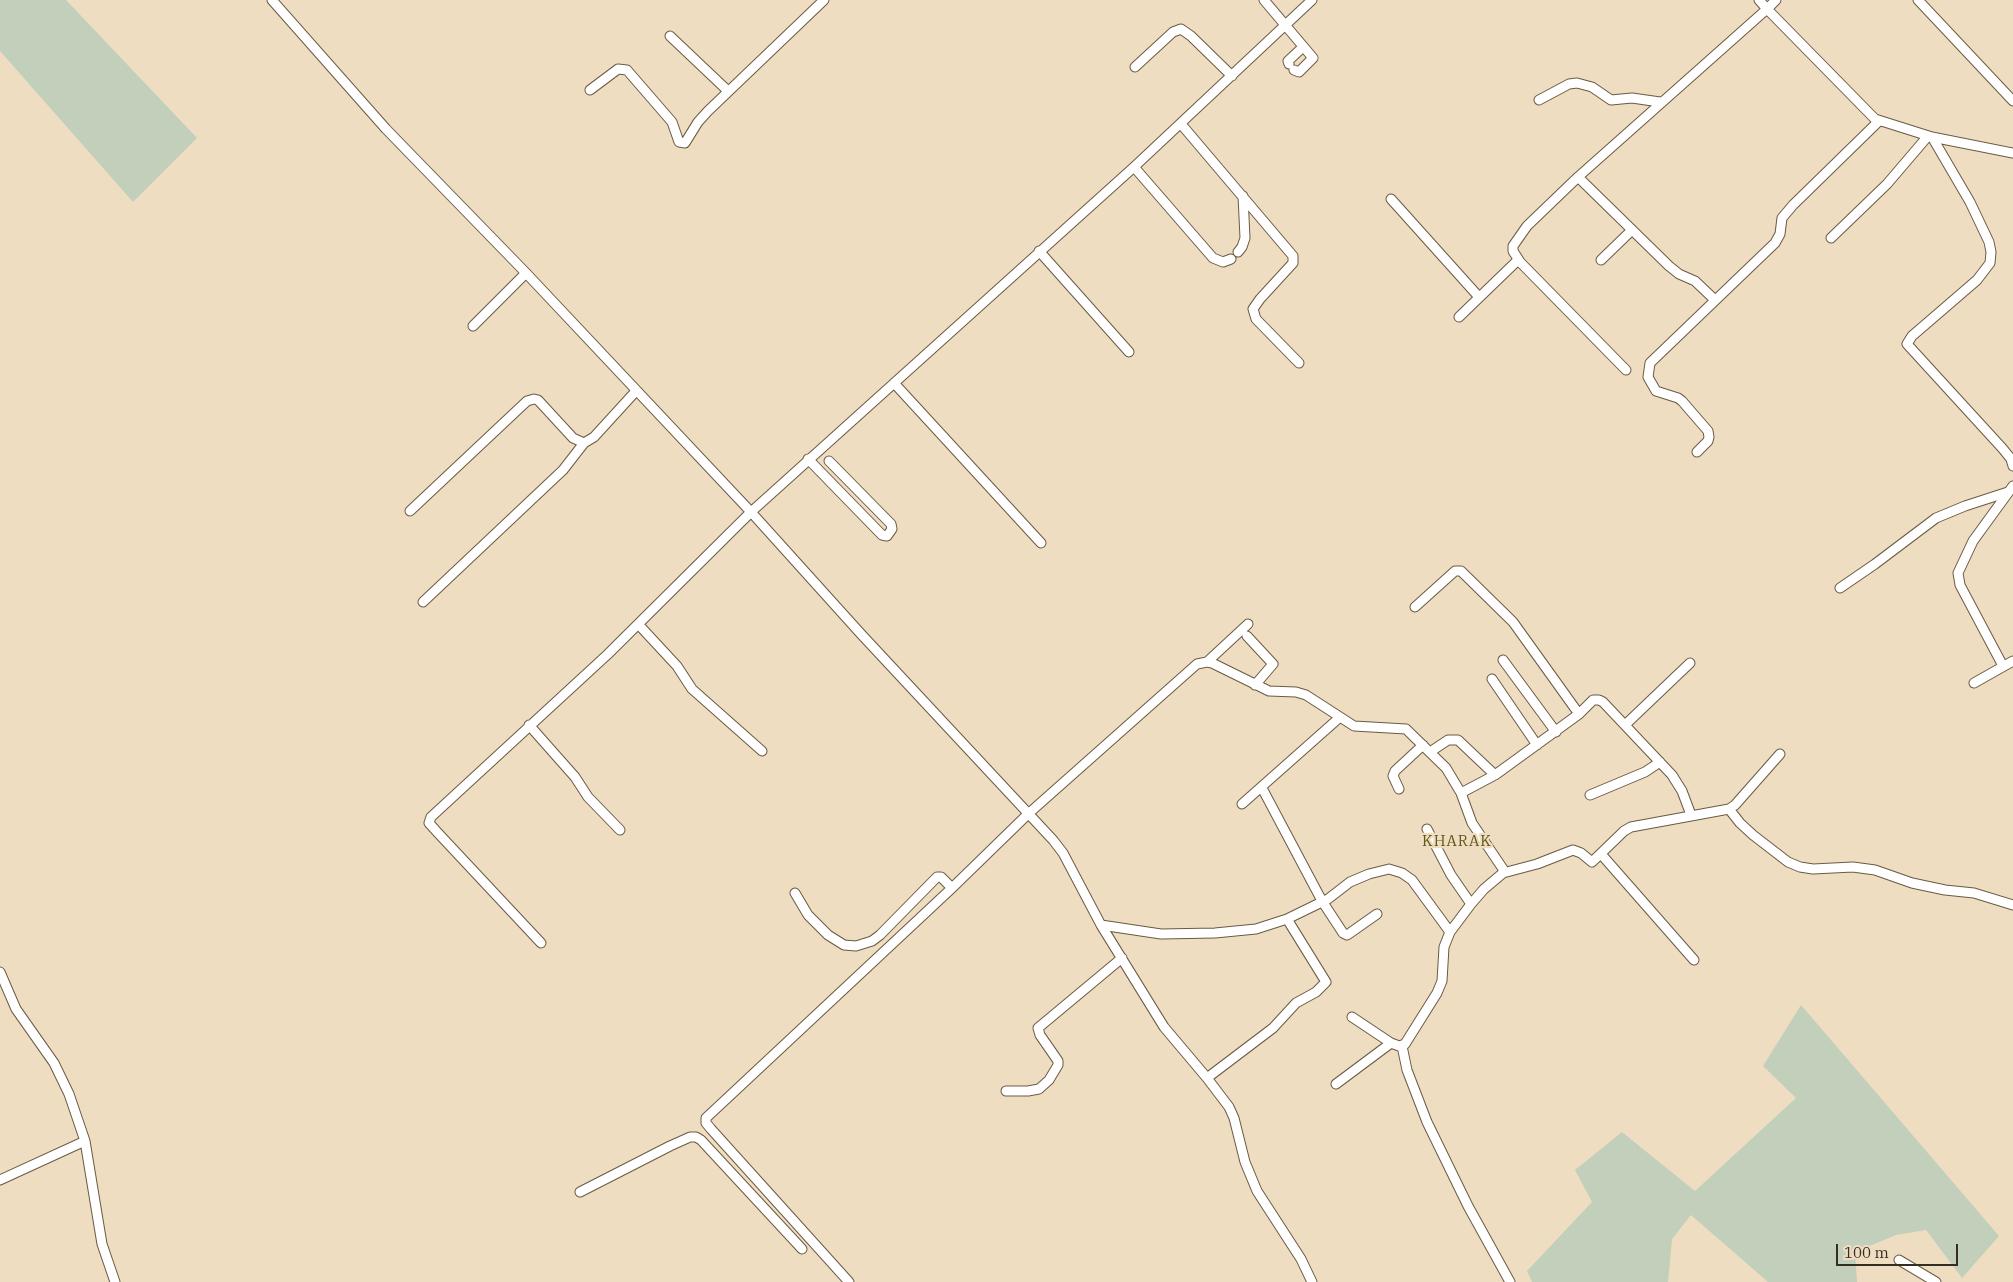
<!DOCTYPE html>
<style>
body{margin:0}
#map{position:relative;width:2013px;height:1282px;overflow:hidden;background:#efddc2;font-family:"IBM Plex Serif",serif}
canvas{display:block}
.scale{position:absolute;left:1836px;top:1244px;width:122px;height:22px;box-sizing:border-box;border:2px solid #332d22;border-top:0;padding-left:6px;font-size:15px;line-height:18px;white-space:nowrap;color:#332d22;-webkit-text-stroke:4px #efddc2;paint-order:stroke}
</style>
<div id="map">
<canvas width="2013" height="1282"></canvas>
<div class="scale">100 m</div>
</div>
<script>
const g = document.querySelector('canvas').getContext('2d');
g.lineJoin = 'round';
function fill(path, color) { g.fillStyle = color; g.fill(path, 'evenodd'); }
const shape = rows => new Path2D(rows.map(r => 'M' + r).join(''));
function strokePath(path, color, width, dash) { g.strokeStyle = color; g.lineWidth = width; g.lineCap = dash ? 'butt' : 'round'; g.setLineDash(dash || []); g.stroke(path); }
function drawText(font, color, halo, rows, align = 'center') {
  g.font = font + ' "IBM Plex Serif",serif'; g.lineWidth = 4.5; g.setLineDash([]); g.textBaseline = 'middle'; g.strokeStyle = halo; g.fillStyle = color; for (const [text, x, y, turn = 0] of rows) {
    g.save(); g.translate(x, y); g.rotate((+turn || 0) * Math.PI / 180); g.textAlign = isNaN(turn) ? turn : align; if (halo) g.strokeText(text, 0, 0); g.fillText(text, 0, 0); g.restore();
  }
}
const green = shape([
 [0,0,66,0,197,138,133,202,0,51],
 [1801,1005,1999,1236,1962,1278,1926,1230,1896,1235,1855,1252,1857,1282,1768,1282,1691,1215,1672,1239,1668,1282,1532,1282,1527,1271,1592,1202,1575,1170,1622,1132,1695,1191,1796,1098,1763,1066]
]);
const minor = shape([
 [272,0,386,129,526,273,751,512,861,634,1053,840,1063,853,1101,925,1164,1027,1207,1078,1229,1107,1234,1118,1245,1162,1257,1191,1301,1259,1312,1282],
 [1264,0,1313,58,1299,72,1294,70],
 [1776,0,1767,9,1875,119,1932,137,2013,153],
 [1918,0,2013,101],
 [670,36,728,91],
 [1289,64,1288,61,1303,47],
 [1135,67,1173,32,1181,29,1191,36,1232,76],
 [590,90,618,69,627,70,672,122,679,142,685,143,698,122,708,111,824,0],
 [1539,100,1569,84,1577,83,1592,87,1611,100,1632,98,1660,102],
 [1181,124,1293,256,1293,263,1260,299,1253,309,1256,319,1299,363],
 [1932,137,1970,202,1989,242,1991,252,1990,263,1977,280,1912,336,1907,344,2003,449,2011,459,2013,466],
 [1134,167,1213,258,1223,262,1231,259],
 [1578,177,1669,266,1679,274,1695,281,1715,300],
 [1391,199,1479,297],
 [1831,238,1887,184,1928,136],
 [1039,251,1129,352],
 [1238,252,1242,247,1245,238,1243,196],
 [1601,260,1632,230],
 [1459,317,1518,260],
 [473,326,526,273],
 [1626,370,1520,262,1513,251,1513,246,1527,226,1578,177,1767,9,1759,0],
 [894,383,1041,543],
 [1697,452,1708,441,1709,437,1708,431,1682,401,1678,398,1656,391,1648,377,1650,363,1775,243,1780,234,1782,218,1793,205,1879,121],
 [808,459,882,535,887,536,892,529,891,524,829,461],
 [410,511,527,401,534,399,538,400,573,438,584,443,594,437,636,391],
 [1840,588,1875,564,1936,518,1965,506,2008,492],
 [423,602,563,470,584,443],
 [1415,607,1455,571,1461,571,1513,622,1579,714,1495,775,1461,793],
 [638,624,677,666,692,689,762,751],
 [1247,636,1273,664,1255,685],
 [1503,660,1556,732],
 [1207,662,1248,624],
 [2003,666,1960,585,1958,573,1973,541,2013,486],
 [1492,679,1537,745],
 [1974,683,2013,661],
 [1579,714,1593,700,1599,700,1603,702,1672,775,1682,791,1691,815],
 [529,725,575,777,588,797,620,830],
 [1625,725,1690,663],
 [1430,752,1448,740,1458,740,1495,775],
 [1262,788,1322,901,1343,933,1347,935,1350,933,1377,914],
 [1399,789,1393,776,1395,771,1423,745],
 [1590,795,1645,772,1660,762],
 [1242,804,1339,718],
 [1729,809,1740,823,1753,835,1788,862,1800,867,1813,869,1853,867,1875,870,1912,883,1945,890,1974,893,2013,905],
 [1427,829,1451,875,1471,904],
 [1601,854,1694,960],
 [1503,873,1537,864,1573,850,1581,853,1592,862,1624,831,1631,827,1729,809,1735,805,1780,754],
 [795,893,808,915,828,935,844,945,856,946,872,941,880,935,937,877,941,877,952,888],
 [1101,925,1161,934,1215,933,1256,929,1287,919,1328,899,1350,882,1369,874,1389,869,1402,873,1412,880,1450,932],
 [541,943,438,833,429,823,431,817,608,654,751,512,1134,167,1312,0],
 [0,972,16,1009,54,1063,69,1094,85,1141,102,1244,115,1282],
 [1402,1046,1407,1070,1427,1122,1468,1206,1510,1282],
 [1207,1078,1273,1028,1296,1003,1316,992,1326,982,1287,919],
 [1336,1084,1391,1043],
 [1006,1091,1028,1091,1039,1089,1049,1080,1058,1065,1058,1061,1040,1035,1038,1028,1122,958],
 [0,1180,85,1141],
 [580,1192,670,1146,690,1137,696,1137,701,1140,802,1249],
 [1899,1260,1936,1282],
 [849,1282,711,1129,706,1123,706,1118,952,888,1028,814,1197,664,1207,662,1212,663,1269,691,1296,692,1306,695,1354,726,1406,729,1446,768,1461,793,1472,823,1503,869,1503,873,1484,889,1471,904,1450,932,1444,947,1442,981,1437,993,1405,1044,1399,1046,1391,1043,1352,1017]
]);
const neighbourhoodNames = [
 ["KHARAK",1457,842]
];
fill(green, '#c1cfbb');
strokePath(minor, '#6a5a42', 11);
strokePath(minor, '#fff', 9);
g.letterSpacing = '1px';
drawText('15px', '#655519', '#efddc2', neighbourhoodNames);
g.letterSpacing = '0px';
</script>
